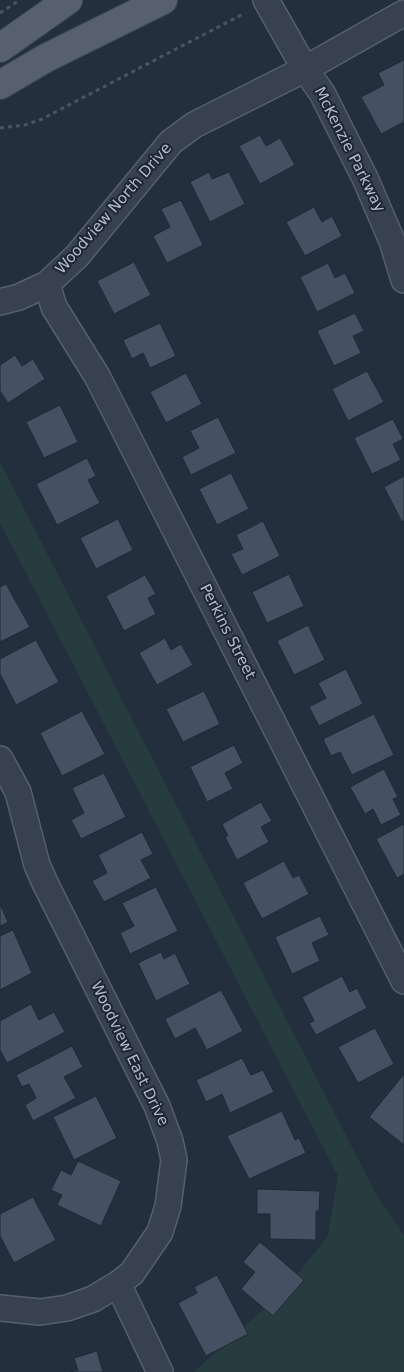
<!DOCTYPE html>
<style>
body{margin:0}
canvas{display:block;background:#242f3e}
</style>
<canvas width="404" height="1372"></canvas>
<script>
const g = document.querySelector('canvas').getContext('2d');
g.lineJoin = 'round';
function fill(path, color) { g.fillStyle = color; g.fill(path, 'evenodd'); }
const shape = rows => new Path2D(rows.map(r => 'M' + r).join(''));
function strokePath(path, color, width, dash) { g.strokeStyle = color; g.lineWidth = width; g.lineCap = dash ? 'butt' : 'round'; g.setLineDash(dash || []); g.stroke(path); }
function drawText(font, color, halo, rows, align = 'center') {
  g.font = font + ' "DejaVu Sans",sans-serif'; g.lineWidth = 4; g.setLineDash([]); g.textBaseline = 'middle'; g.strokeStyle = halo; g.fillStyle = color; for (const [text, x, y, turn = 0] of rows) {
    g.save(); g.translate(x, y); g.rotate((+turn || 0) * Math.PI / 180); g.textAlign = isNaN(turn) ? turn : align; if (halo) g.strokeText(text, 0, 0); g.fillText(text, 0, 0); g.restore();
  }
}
const green = shape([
 [0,462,376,1194,404,1235,404,1372,194,1372,284,1291,328,1236,338,1176,0,523]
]);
const building = shape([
 [404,60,404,122,381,134,361,97,384,85,378,73,404,60],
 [260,135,266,146,280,138,295,165,260,184,239,146,260,135],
 [209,172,212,179,229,172,245,204,210,222,190,182,209,172],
 [181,200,203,245,167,263,153,236,170,227,161,209,181,200],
 [314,207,322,222,332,216,342,236,305,256,286,222,314,207],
 [134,262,151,295,114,314,97,281,134,262],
 [328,263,335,278,345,273,355,293,317,312,300,277,328,263],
 [355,313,364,331,353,336,361,353,334,366,317,331,355,313],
 [160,323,176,356,150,368,143,353,132,359,123,340,160,323],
 [15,355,22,366,33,359,45,379,8,403,0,391,0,365,15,355],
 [367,371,384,402,348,421,332,389,367,371],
 [186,373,202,404,166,423,150,392,186,373],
 [60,405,78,442,44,458,26,422,60,405],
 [218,417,236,453,191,475,182,457,199,448,190,431,218,417],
 [393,419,403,439,393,444,401,460,372,474,354,438,393,419],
 [87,458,96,476,88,480,100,503,57,525,36,484,87,458],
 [231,473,249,509,217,525,199,489,231,473],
 [404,476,404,521,402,522,384,487,404,476],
 [118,519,133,550,96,569,80,538,118,519],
 [263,521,280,556,242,575,231,554,243,549,236,535,263,521],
 [289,574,304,606,267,623,252,592,289,574],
 [145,575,156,594,148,598,156,614,124,631,106,596,145,575],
 [6,584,30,627,0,642,0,587,6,584],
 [308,625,325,660,294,675,277,641,308,625],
 [165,638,171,650,181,644,193,665,157,685,139,653,165,638],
 [36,640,59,682,16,705,0,674,0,659,36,640],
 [346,669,363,704,319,726,309,707,326,698,318,683,346,669],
 [204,691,220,724,183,742,166,709,204,691],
 [82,711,105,754,62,776,40,733,82,711],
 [374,714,394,755,352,775,340,752,331,756,323,739,374,714],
 [234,745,243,763,225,773,233,789,207,802,190,767,234,745],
 [384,769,398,797,393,799,401,815,381,825,373,809,365,814,350,787,384,769],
 [104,773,126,817,81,839,71,820,84,813,72,788,104,773],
 [261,802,272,821,261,827,269,842,237,860,225,837,228,836,222,824,261,802],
 [404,824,404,874,397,878,376,839,404,824],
 [142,832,153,854,141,860,151,878,104,902,92,881,107,873,98,855,142,832],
 [284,861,293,878,299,875,309,894,262,919,243,883,284,861],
 [156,887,178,931,130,954,120,933,134,926,122,903,156,887],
 [0,904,8,922,0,926,0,904],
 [320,916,329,935,312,943,320,961,292,974,275,937,320,916],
 [13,930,32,973,0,990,0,936,13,930],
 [161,952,164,959,175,953,190,984,156,1001,138,963,161,952],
 [342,976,350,992,357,988,367,1008,316,1035,309,1023,314,1021,302,997,342,976],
 [221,990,243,1031,207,1050,195,1028,175,1039,165,1019,221,990],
 [31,1004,39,1020,54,1012,65,1032,7,1063,0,1050,0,1021,31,1004],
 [375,1028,394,1064,358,1083,338,1047,375,1028],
 [72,1046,83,1067,64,1077,76,1098,33,1121,25,1105,36,1098,29,1084,22,1087,16,1075,72,1046],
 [242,1058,251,1075,263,1070,274,1092,230,1113,222,1094,206,1102,196,1080,242,1058],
 [404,1074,404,1145,369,1117,404,1074],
 [96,1096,117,1138,74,1160,53,1117,96,1096],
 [282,1111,295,1140,299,1138,306,1153,249,1179,227,1136,282,1111],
 [78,1161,121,1181,101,1226,57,1205,62,1195,51,1190,61,1170,71,1175,78,1161],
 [257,1189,320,1191,319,1211,316,1211,316,1240,270,1239,270,1214,257,1214,257,1189],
 [33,1197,56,1240,14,1263,0,1236,0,1214,33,1197],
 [260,1242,304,1280,273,1316,241,1289,255,1272,243,1262,260,1242],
 [217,1275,248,1334,206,1356,178,1303,197,1293,194,1287,217,1275],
 [97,1351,103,1372,70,1372,78,1370,74,1358,97,1351]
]);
const path = shape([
 [0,13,20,0],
 [0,128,25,125,42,119,245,13]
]);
const minor = shape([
 [266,0,305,69,322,93,365,178,392,241,404,280],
 [47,284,54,307,97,376,404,981],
 [0,302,19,297,47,284,77,256,171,142,194,125,305,69,404,13],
 [0,759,18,792,37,865,45,883,157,1106,170,1141,174,1160,168,1206,160,1232,132,1273,118,1284,93,1299,67,1308,40,1312,0,1308],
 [118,1284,160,1372]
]);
const primary = shape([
 [0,48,68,0],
 [0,85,46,58,163,0]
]);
const streetNames = [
 ["McKenzie Parkway",349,150,63],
 ["Woodview North Drive",114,209,-49],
 ["Perkins Street",227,632,63],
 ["Woodview East Drive",129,1054,64]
];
fill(green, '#263c3f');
fill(building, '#455162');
strokePath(building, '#1f2835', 1);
strokePath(minor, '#565f6c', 28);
strokePath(primary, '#414a57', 30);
strokePath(path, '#44595c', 3, [4, 4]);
strokePath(minor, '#38414e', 25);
strokePath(primary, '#56606e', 28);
drawText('15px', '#b4bcc9', '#1d2633', streetNames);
</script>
